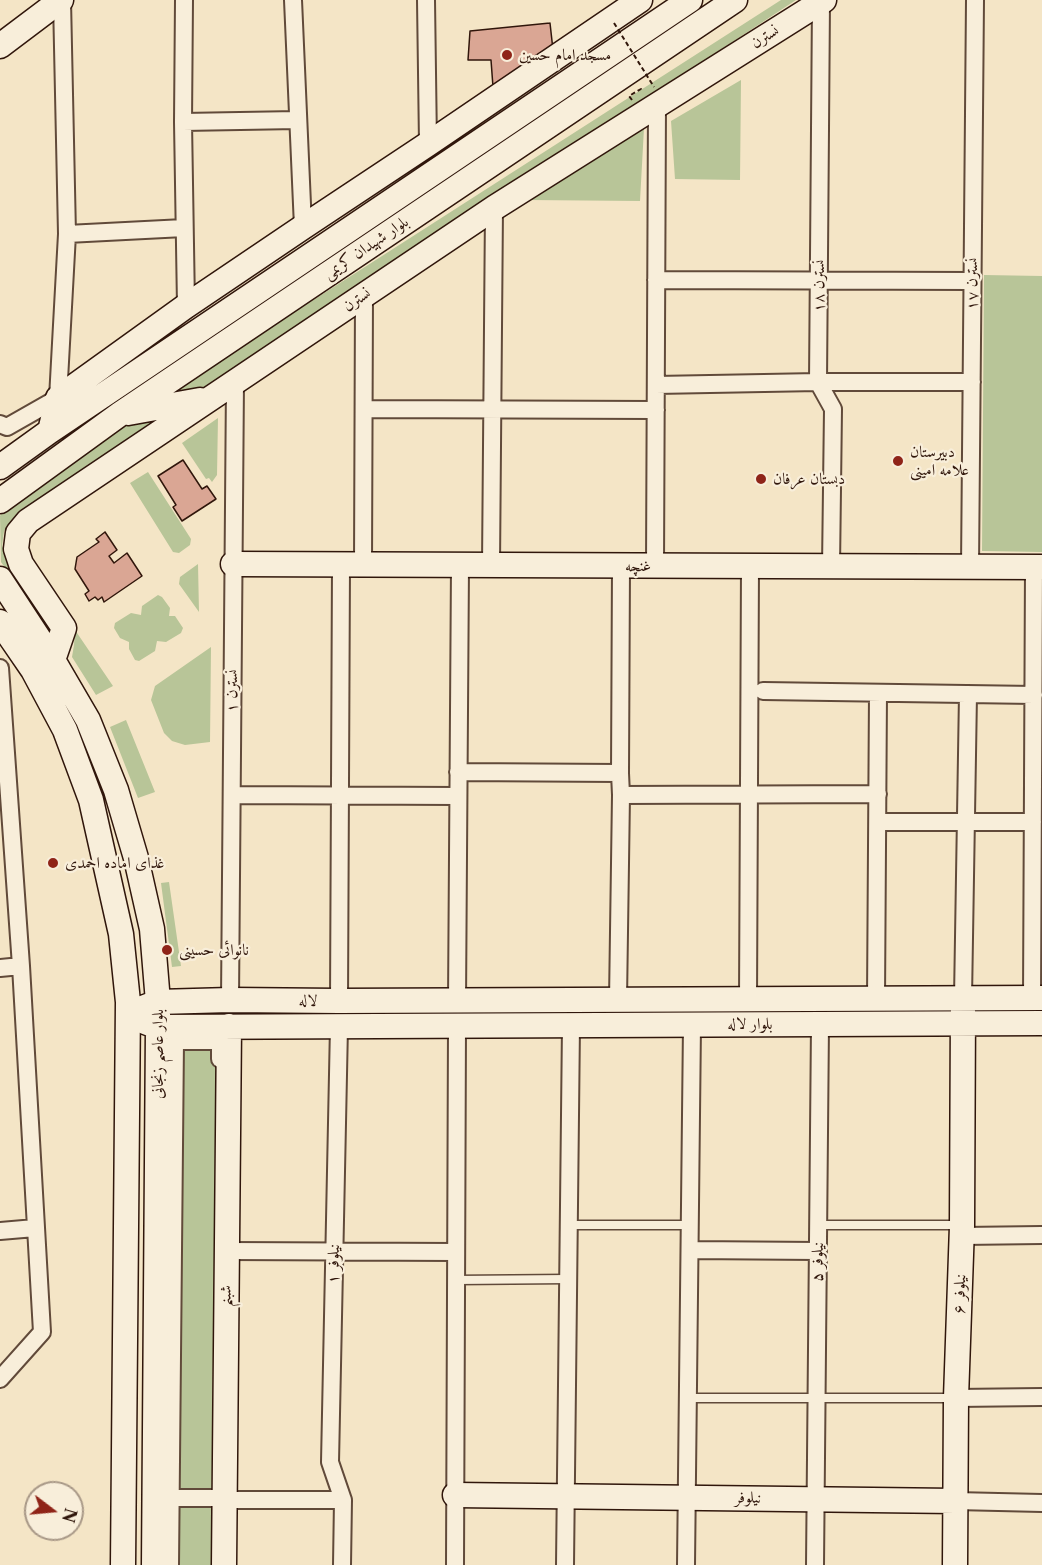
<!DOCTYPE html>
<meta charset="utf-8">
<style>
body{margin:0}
#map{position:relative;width:1042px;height:1565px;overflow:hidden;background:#f4e5c6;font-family:"Libre Caslon Text",serif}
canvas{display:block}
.north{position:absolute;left:24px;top:1481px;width:60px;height:60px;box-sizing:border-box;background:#f8eeda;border:2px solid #a89887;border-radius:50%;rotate:106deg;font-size:16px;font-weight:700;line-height:24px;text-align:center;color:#30160b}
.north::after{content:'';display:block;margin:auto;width:21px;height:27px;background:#8f2418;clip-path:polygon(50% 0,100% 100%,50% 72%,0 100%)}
</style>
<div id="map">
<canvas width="1042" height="1565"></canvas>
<div class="north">N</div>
</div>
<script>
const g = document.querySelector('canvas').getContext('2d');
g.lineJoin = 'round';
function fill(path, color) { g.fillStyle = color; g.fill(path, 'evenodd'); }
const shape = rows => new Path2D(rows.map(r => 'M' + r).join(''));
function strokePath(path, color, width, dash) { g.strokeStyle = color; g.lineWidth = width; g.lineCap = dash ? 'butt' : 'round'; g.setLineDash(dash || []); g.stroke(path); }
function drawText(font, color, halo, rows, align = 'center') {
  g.font = font + ' "Libre Caslon Text",Amiri,serif'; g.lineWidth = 4.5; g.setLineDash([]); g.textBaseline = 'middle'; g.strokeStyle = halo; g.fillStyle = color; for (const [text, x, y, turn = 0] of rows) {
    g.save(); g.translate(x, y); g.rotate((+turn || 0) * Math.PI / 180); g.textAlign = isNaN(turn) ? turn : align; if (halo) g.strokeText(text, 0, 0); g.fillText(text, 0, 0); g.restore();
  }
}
const green = shape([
 [781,0,796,0,201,393,156,401],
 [741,80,740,180,675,179,671,121],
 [644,128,640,201,527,200],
 [984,275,1042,276,1042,552,982,551],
 [166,418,13,521,4,531,2,546,8,558,57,631,52,636,1,562,0,516,5,507,127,421],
 [218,418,217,475,212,482,209,478,206,479,182,443],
 [148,472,191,539,190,545,179,553,173,552,130,483],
 [198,564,199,612,179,584,180,577],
 [158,595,162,597,170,608,169,616,175,616,183,628,181,633,166,642,157,641,155,651,139,661,135,660,129,649,129,642,120,638,114,628,115,623,131,613,141,615,142,606],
 [75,630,113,686,96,695,72,657,74,645],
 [211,647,210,742,185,745,172,741,164,733,151,700,155,686],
 [126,720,155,792,138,798,110,727],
 [169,882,181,966,172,967,161,883],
 [443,1006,444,1017,186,1018,181,1011],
 [182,1047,216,1047,211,1565,177,1565]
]);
const building = shape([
 [550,23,553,50,493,87,491,60,468,60,470,31,550,23],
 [183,460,202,489,207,486,216,499,182,521,173,507,176,505,158,476,183,460],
 [105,532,117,550,109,556,114,563,127,553,142,576,104,602,102,597,98,600,95,597,89,601,85,594,89,591,75,569,77,557,99,542,96,539,105,532]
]);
const path = shape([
 [632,100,629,96,641,89,642,91]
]);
const lane = shape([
 [569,1225,690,1225],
 [818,1225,959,1225],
 [456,1280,568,1279],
 [688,1398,954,1398]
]);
const street = shape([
 [184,0,183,122,186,306],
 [293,0,303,227],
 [426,0,428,144],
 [821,2,818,382,833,409,831,567],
 [183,122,297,120],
 [67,234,184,228],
 [656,280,972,281],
 [656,385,818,382,972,382],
 [364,409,656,410],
 [0,424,7,427,58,398,67,234,62,0],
 [363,565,364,295],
 [491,565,494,208],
 [655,566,657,105],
 [970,567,975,0],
 [0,668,21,966,42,1332,0,1379],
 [763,691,1034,695],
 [458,772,620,773],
 [232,795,458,796],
 [621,795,878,794],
 [878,822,1033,822],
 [0,968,21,966],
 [963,998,968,694],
 [1032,998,1034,567],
 [748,999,750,566],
 [876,999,878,693],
 [230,1000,235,382],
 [618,1000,621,795,620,773,621,566],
 [339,1001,341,565],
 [457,1001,460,565],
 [339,1026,330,1462,343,1500,342,1565],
 [0,1231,35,1228],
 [962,1236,1042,1235],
 [690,1250,818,1251],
 [227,1251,456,1252],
 [956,1398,1042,1397],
 [170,1498,215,1498],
 [224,1500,343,1500],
 [955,1501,1042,1503],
 [170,1565,175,1041,220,1041,220,1059],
 [455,1565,457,1026],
 [565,1565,571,1025],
 [686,1565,692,1025],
 [815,1565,820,1024]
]);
const secondary = shape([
 [0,46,61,0],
 [128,413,200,400],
 [50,431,58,398,186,306,303,227,428,144,640,0],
 [0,467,50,431,690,0],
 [0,501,120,414,735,0],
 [233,564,1042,567],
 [0,579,53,660,88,720,116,790,136,858,152,929,158,1002,158,1027,154,1565],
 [0,622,33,670,65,730,91,800,121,934,128,1002,123,1565],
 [53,660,64,628,21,564,16,549,18,533,28,521,494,208,824,0],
 [145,1007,158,1002,230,1000,339,1001,1042,998],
 [145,1022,158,1027,1042,1023],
 [455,1495,955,1501],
 [224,1565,229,1026],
 [955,1565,956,1398,962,1226,963,1007]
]);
const pathBridge = shape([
 [614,23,654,87]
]);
const markers = [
 [507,55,6,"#8f2418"],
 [898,461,6,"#8f2418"],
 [761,479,6,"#8f2418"],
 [53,863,6,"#8f2418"],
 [167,950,6,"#8f2418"]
];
const streetNames = [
 ["نسترن",765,37,-32],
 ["بلوار شهیدان کریمی",366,248,-34],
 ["نسترن ۱۷",972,284,-90],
 ["نسترن ۱۸",819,286,-90],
 ["نسترن",357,300,-34],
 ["غنچه",638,566],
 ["نسترن ۱",232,691,-90],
 ["لاله",308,1001,1],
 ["بلوار لاله",750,1024],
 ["بلوار عاصم زنجانی",158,1054,-90],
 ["نیلوفر ۵",818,1262,-89],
 ["نیلوفر ۱",334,1264,-89],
 ["نیلوفر ۶",960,1294,-88],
 ["شبنم",226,1296,-89],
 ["نیلوفر",748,1498,1]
];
const poiNames = [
 ["مسجد امام حسین",519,55],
 ["دبیرستان",910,452],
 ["علامه امینی",910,470],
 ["دبستان عرفان",773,479],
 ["غذای اماده احمدی",65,863],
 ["نانوائی حسینی",179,950]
];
fill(green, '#b8c598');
fill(building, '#daa694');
strokePath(building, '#30160b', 1.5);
strokePath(lane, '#614a3a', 11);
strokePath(street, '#614a3a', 20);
strokePath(secondary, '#30160b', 27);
strokePath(path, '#30160b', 2, [4.5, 3]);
strokePath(lane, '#f8eeda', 8);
strokePath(street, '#f8eeda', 16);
strokePath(secondary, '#f8eeda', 24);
strokePath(pathBridge, '#30160b', 2, [4.5, 3]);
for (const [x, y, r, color] of markers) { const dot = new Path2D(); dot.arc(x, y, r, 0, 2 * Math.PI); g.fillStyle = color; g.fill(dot); strokePath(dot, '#f8eeda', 2); }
drawText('16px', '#30160b', '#f8eeda', streetNames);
drawText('16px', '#30160b', '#f8eeda', poiNames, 'left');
</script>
